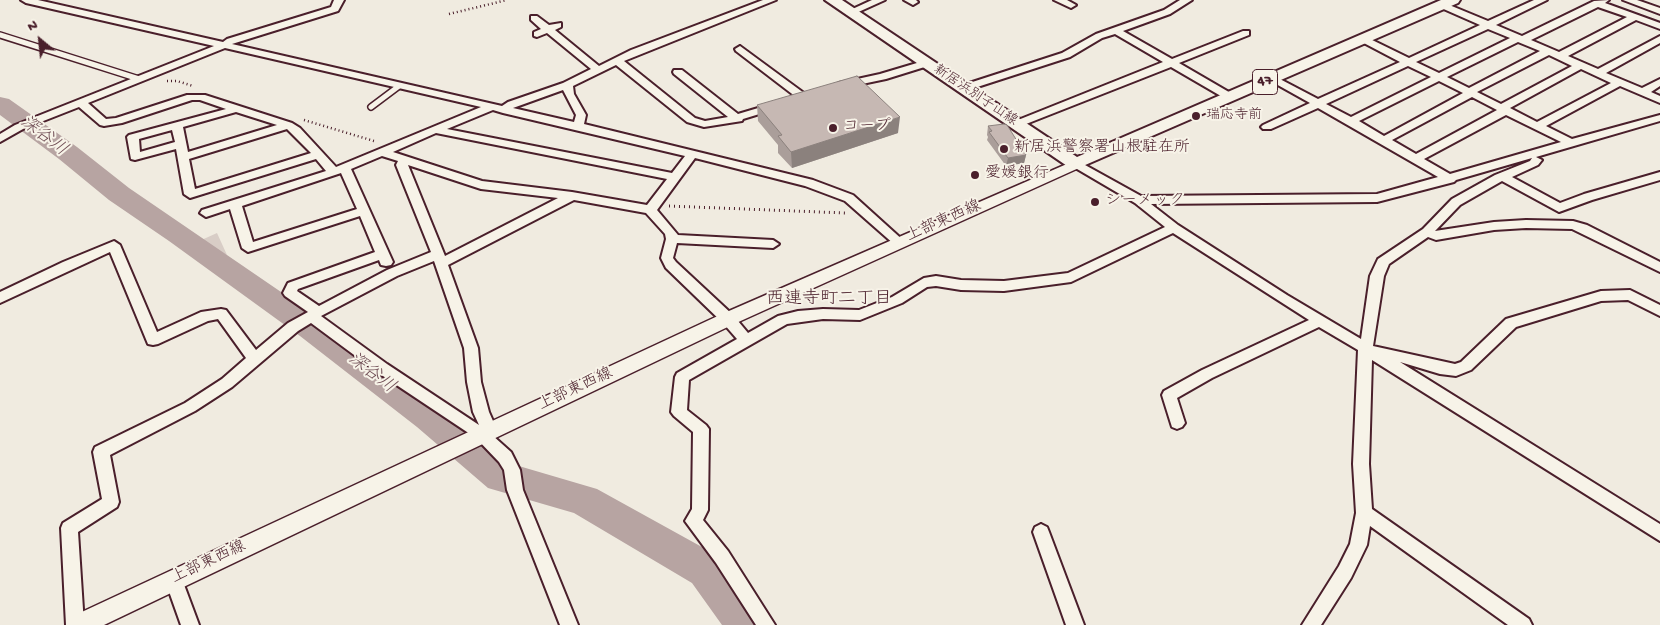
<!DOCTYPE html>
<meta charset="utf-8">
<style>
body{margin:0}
#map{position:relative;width:1660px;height:625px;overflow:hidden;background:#f0ebe0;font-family:"Gochi Hand",sans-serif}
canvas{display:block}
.north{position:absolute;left:15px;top:15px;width:50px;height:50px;-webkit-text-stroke:4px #f7f3e8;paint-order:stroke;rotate:332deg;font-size:14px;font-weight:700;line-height:20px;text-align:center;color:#4a1f2b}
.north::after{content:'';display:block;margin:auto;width:18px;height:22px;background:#4a1f2b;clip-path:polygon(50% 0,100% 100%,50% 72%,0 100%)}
</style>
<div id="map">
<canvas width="1660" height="625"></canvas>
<div class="north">N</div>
</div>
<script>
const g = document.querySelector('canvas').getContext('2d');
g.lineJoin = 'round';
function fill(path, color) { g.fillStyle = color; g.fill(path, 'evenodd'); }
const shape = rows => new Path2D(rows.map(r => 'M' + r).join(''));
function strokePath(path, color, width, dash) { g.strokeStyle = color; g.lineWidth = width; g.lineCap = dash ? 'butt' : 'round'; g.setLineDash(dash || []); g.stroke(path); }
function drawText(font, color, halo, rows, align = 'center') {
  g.font = font + ' "Gochi Hand","Klee One",sans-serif'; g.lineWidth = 4; g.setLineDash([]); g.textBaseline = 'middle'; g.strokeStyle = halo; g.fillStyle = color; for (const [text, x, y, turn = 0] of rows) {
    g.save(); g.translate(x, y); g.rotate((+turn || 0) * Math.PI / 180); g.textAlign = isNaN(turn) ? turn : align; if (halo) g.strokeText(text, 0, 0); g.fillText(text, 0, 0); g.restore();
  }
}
const green = shape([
 [217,233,227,255,197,242]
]);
const river = shape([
 [0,97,9,99,77,147,129,188,322,320,441,407,512,464,597,489,720,557,757,604,765,625,722,625,692,583,574,513,488,488,417,427,300,336,169,241,109,200,59,159,0,115,0,97]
]);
const pathFar1 = shape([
 [449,14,507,0],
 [167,81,177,81,193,86],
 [304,120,374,141]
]);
const path = shape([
 [669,206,845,213]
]);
const service = shape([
 [0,35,139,79],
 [371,107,399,86]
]);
const minor = shape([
 [21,0,38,0,223,42,227,39,331,7,334,0,344,0,338,11,232,44,502,106,508,102,563,83,591,69,547,33,537,37,534,36,534,32,541,29,531,20,531,16,537,16,549,25,561,23,561,27,555,30,599,66,631,50,763,0,776,0,624,61,695,118,705,121,728,117,674,74,673,72,674,70,682,70,738,114,775,103,779,104,780,106,779,108,743,119,742,121,704,127,687,122,616,65,573,86,574,94,586,115,584,124,813,180,853,195,905,242,903,245,895,245,845,201,805,186,695,158,657,210,678,235,773,240,779,244,773,248,677,243,673,258,676,262,733,315,748,333,778,316,798,311,823,309,859,310,892,297,924,278,936,276,961,280,1004,281,1068,273,1165,227,1135,203,1072,166,1070,164,1076,160,1141,196,1377,194,1438,177,1318,108,1271,129,1263,129,1261,127,1263,125,1310,103,1267,79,1272,76,1276,77,1318,99,1400,62,1360,41,1360,37,1366,37,1409,58,1480,25,1439,7,1437,5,1442,2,1488,21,1534,0,1547,0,1496,25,1522,36,1594,1,1609,0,1605,3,1660,23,1660,29,1636,20,1568,56,1598,69,1660,36,1660,43,1606,73,1642,88,1660,79,1660,86,1651,92,1660,96,1660,103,1620,86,1546,126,1572,139,1660,115,1660,121,1536,157,1542,160,1538,165,1512,177,1560,203,1584,194,1660,172,1660,180,1592,200,1559,212,1502,181,1460,205,1435,231,1494,222,1526,220,1573,221,1587,225,1660,262,1660,272,1572,229,1526,228,1494,230,1436,240,1428,237,1389,264,1384,276,1373,346,1455,364,1461,362,1506,319,1601,291,1630,290,1660,305,1660,316,1628,300,1601,301,1516,327,1471,370,1456,376,1440,374,1400,362,1660,524,1660,541,1372,360,1369,464,1372,509,1529,619,1532,625,1508,625,1370,526,1367,545,1351,578,1321,625,1302,625,1339,566,1350,544,1356,513,1353,464,1358,350,1319,327,1212,378,1177,398,1185,423,1182,427,1177,429,1172,427,1162,395,1164,391,1202,370,1309,320,1173,233,1071,282,1004,291,961,290,936,286,927,287,902,303,860,320,823,319,787,324,689,380,687,410,706,425,709,429,708,510,703,520,728,551,775,625,756,625,716,563,685,521,692,509,693,432,674,416,671,412,675,377,677,373,737,339,723,323,666,268,661,258,666,239,665,234,646,213,574,200,448,265,478,348,481,382,489,412,497,430,492,435,511,452,520,470,523,490,578,625,560,625,507,490,504,470,499,462,476,438,377,372,311,323,298,331,232,387,195,411,110,455,119,502,117,507,78,532,84,625,66,625,61,528,63,523,102,499,93,452,95,447,185,403,222,379,246,358,218,319,208,321,158,344,153,345,148,344,110,252,0,303,0,292,63,262,114,241,120,245,157,332,201,312,221,309,226,310,256,350,288,323,308,312,285,296,283,293,288,283,375,252,360,216,248,252,242,248,230,209,206,217,200,213,202,210,326,171,316,159,190,198,184,194,176,149,135,160,131,159,127,137,129,135,226,109,200,100,192,100,122,123,104,126,100,125,79,107,23,129,0,142,0,134,15,125,214,46,26,3,21,0],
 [1598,7,1627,17,1559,52,1531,40,1598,7],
 [1488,29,1510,38,1439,73,1416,62,1488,29],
 [1518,42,1540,51,1469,88,1447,77,1518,42],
 [225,48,481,107,336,167,300,128,292,123,205,95,187,95,116,118,106,119,88,103,225,48],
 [1549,55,1572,66,1501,104,1477,92,1549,55],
 [1408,66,1431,77,1351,117,1326,104,1408,66],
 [1581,69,1611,83,1537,122,1510,108,1581,69],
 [1439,81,1463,93,1384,136,1359,121,1439,81],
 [563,90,576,115,574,122,513,108,563,90],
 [1472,97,1497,110,1416,154,1392,140,1472,97],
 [493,110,503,113,685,156,672,173,447,129,493,110],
 [236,112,277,125,188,152,183,127,236,112],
 [1506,115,1561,142,1450,174,1424,159,1506,115],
 [287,129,311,153,195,189,189,159,287,129],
 [172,130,175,142,140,152,139,139,172,130],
 [436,133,667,179,647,205,572,192,482,181,393,152,436,133],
 [382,156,398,161,396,165,431,252,387,270,319,306,297,291,298,289,379,260,381,265,386,266,391,265,393,262,351,169,382,156],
 [1532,158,1530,161,1495,175,1452,199,1423,229,1378,259,1370,276,1361,339,1287,295,1178,225,1151,204,1377,202,1454,182,1456,180,1532,158],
 [408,165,481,189,558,198,445,256,408,165],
 [341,173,357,209,253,242,242,206,341,173],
 [434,261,464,348,467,382,473,412,479,425,387,364,321,316,397,276,434,261],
 [872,0,885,0,854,14,851,15,846,12,872,0],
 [904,0,916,0,918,2,913,5,904,0],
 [1054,0,1067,0,1076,5,1071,8,1054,0],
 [1180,0,1192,0,1170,14,1123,31,1172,59,1243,31,1249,31,1249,35,1179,63,1234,95,1235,97,1234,99,1226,99,1171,67,1021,126,1013,126,1011,124,1013,122,1163,62,1115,34,1102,38,1070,57,968,90,964,91,959,88,960,86,1062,53,1096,34,1164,10,1180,0],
 [1623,0,1637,0,1660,8,1660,14,1623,0],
 [740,46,808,96,809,98,808,100,800,100,736,51,735,49,740,46],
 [927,60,931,61,931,65,886,79,843,88,838,85,839,83,880,74,927,60],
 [1041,524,1047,527,1049,532,1084,625,1066,625,1033,532,1035,527,1041,524],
 [174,572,180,574,199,625,181,625,165,580,168,574,174,572]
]);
const tertiary = shape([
 [1076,160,1081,161,1083,164,1081,167,734,324,104,625,67,625,71,617,722,314,1076,160]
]);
const primary = shape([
 [825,0,842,0,1077,157,1441,0,1460,0,1458,3,1076,169,1070,168,825,0]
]);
const wall = shape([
 [757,105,898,133,792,168,778,153,778,145,758,121],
 [988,126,1026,155,1024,163,1006,166,987,140,988,137,987,135]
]);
const shadedWall = shape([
 [900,117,898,133,792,168,791,152],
 [1026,155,1024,163,1006,166,1008,158]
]);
const building = shape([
 [857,76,900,117,791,152,778,136,782,135,757,105,857,76],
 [1004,124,1007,125,1026,155,1008,158,989,132,992,131,988,126,1004,124]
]);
const markers = [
 [1196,116,5,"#4a1f2b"],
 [833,128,5,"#4a1f2b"],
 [1004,149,5,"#4a1f2b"],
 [975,175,5,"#4a1f2b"],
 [1095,202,5,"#4a1f2b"]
];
const farStreetnames = [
 ["新居浜別子山線",975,96,34]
];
const farPoinames = [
 ["瑞応寺前",1206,116]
];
const shields = [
 [1265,82,25]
];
const shieldNames = [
 ["47",1265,82]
];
const poiNames = [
 ["コープ",843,128],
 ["新居浜警察署山根駐在所",1014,149],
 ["愛媛銀行",985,175],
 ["シーメック",1105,202]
];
const streetNames = [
 ["上部東西線",944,222,-24],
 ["上部東西線",576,390,-25],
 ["上部東西線",209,563,-25]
];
const waterNames = [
 ["深谷川",43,137,37],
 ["深谷川",371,374,37]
];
const neighbourhoodNames = [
 ["西連寺町二丁目",829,300]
];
fill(green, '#d8cdc6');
fill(river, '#b7a4a2');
strokePath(service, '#4a1f2b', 8);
strokePath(minor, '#4a1f2b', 4);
strokePath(tertiary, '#4a1f2b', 3);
strokePath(primary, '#4a1f2b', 4);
strokePath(pathFar1, '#4a1f2b', 2.5, [1, 3]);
strokePath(path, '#4a1f2b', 3, [1, 4]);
strokePath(service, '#f7f3e8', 5);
fill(minor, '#f7f3e8');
fill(tertiary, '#f7f3e8');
fill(primary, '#f7f3e8');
fill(wall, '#aa9e9a');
fill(shadedWall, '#8b817d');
fill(building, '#c6b8b3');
strokePath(building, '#8b817d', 1);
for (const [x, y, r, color] of markers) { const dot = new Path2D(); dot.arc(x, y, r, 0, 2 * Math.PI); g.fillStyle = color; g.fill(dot); strokePath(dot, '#f7f3e8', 2); }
drawText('14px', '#4a1f2b', '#f7f3e8', farStreetnames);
drawText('14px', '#4a1f2b', '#f7f3e8', farPoinames, 'left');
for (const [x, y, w] of shields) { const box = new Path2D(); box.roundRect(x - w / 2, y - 12.5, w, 25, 4); g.fillStyle = '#f7f3e8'; g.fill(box); strokePath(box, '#4a1f2b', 1); }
drawText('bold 15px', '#4a1f2b', null, shieldNames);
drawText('16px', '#4a1f2b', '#f7f3e8', poiNames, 'left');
drawText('16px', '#4a1f2b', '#f7f3e8', streetNames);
drawText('italic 18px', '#704e55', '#f7f3e8', waterNames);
drawText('18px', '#4a1f2b', '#f7f3e8', neighbourhoodNames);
</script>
